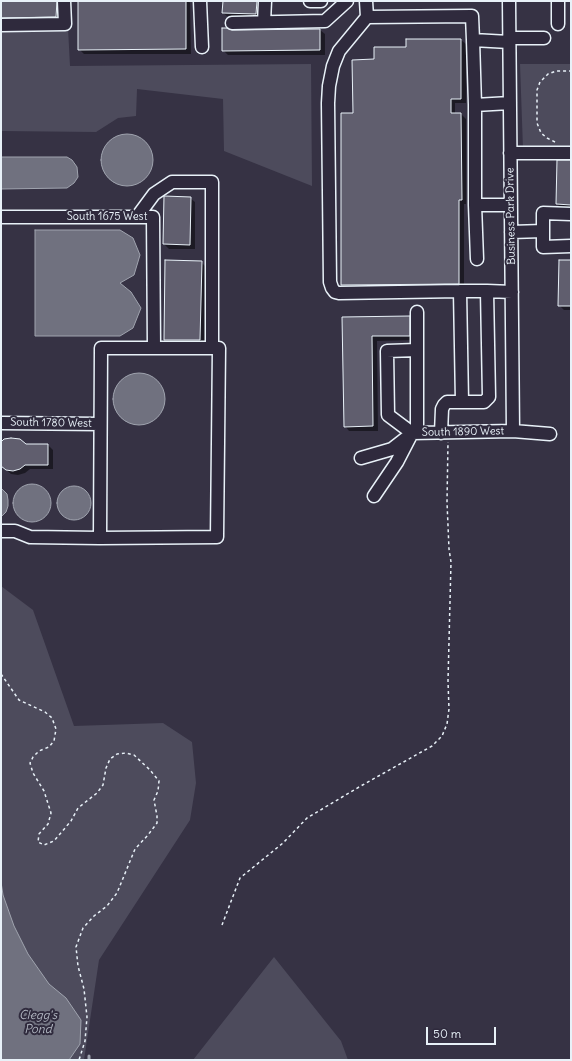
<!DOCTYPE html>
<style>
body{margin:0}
#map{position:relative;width:572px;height:1061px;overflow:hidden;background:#363244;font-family:Delius,sans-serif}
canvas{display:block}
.frame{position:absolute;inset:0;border:2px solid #e8f1f8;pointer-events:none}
.scale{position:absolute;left:426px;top:1027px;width:70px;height:18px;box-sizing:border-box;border:2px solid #e8f1f8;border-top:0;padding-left:5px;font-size:12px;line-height:14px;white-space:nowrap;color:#e8f1f8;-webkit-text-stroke:3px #2f2a3d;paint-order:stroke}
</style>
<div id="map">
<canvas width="572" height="1061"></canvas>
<div class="frame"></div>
<div class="scale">50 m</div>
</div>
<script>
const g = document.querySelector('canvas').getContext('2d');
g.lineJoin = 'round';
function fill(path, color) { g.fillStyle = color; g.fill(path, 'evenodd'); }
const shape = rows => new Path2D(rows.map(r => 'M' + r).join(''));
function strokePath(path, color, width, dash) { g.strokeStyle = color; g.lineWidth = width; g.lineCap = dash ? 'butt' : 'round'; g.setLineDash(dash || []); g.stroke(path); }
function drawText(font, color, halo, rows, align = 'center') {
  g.font = font + ' Delius,sans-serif'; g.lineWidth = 4; g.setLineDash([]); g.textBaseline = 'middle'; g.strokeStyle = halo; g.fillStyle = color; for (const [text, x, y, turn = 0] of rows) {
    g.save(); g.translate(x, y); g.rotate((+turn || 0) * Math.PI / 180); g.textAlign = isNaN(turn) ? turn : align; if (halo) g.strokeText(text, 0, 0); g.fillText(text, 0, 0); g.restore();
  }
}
const green = shape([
 [1,27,68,28,70,66,311,64,312,186,224,151,223,99,137,89,136,116,118,118,96,132,1,131],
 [520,64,571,64,571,149,523,149],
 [1,586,33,610,74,726,163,723,192,742,196,783,190,820,99,960,84,1060,1,1060],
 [274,957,341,1041,348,1060,193,1060]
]);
const water = shape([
 '101 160a26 26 0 1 1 52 0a26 26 0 1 1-52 0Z',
 [1,157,67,157,72,160,77,167,78,177,74,183,67,188,1,189,1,157],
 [35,230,120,230,133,238,140,255,134,275,120,283,131,292,141,308,133,328,120,336,35,336,35,230],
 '113 399a26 26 0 1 1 52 0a26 26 0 1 1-52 0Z',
 '13 503a19 19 0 1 1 38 0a19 19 0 1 1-38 0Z',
 '57 503a17 17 0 1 1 34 0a17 17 0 1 1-34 0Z',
 [1,488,7,494,8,500,8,506,6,512,1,517,1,488],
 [1,882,3,895,14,926,28,954,49,984,66,998,81,1020,80,1044,69,1060,1,1060,1,882]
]);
const shadow = shape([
 [1,1,61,1,61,21,1,25],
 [79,1,189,1,190,3,191,54,84,54,79,49],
 [224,1,260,1,260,17,227,16,223,13],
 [320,30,325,34,325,55,228,55,223,50,232,32],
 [461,40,466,44,466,103,455,103,455,114,461,114,466,119,466,204,464,204,464,288,347,290,342,285,342,114,354,114,375,60,407,48],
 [571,161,571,209,562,209,557,204],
 [190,198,195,202,195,249,169,249,164,244],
 [571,261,571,310,564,310,559,305],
 [166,262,201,262,206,267,205,345,170,345,165,340],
 [409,317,414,322,414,340,377,341,378,431,349,431,345,426,343,318],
 [1,444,48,445,53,450,53,469,30,469,25,473,18,475,11,474,1,465]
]);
const stream = shape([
 [89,1056,89,1060]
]);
const building = shape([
 [1,1,57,1,56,17,1,18,1,1],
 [78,1,186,1,186,49,78,50,78,1],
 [223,1,257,1,256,14,222,13,223,1],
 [222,28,227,28,232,30,320,29,320,50,222,51,222,28],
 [406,39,461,39,461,99,451,99,451,113,461,113,462,200,459,200,459,284,341,285,341,113,353,113,352,60,374,59,374,47,406,47,406,39],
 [557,160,571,160,571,205,556,204,557,160],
 [164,196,191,197,190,245,163,244,164,196],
 [165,260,202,261,200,340,164,340,165,260],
 [559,260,571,260,571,306,558,306,559,260],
 [410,316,410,336,372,336,373,426,344,427,342,317,410,316],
 [11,438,20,439,26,444,48,444,48,465,25,465,20,469,13,471,6,470,1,466,1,442,4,439,11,438]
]);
const path = shape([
 [555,142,547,138,541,133,537,123,537,90,540,82,548,74,556,71,571,71],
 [1,674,19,700,45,712,52,718,56,729,54,741,49,747,39,751,33,757,30,763,33,773,44,791,51,813,48,824,39,834,38,842,44,845,54,841,71,821,78,808,97,793,103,785,106,768,110,759,117,754,126,753,134,755,150,770,159,781,158,791,154,800,157,816,157,823,148,835,135,849,117,893,107,906,94,916,83,928,76,947,78,966,84,989,87,1017,85,1041,79,1060],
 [222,925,240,878,283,843,307,818,359,787,432,746,442,736,447,724,449,709,448,681,451,562,449,549,447,502,448,442]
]);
const minor = shape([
 [200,1,202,47],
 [310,1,321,1],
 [366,1,367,17,472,16,473,40],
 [509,1,513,431],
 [558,1,558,24],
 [367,17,339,51,333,66,329,86,328,103,330,282,332,288,335,292,339,293,460,291],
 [264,22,265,1],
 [232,23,325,21,347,1],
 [1,25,65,24,64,1],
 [509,38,544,38],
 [475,105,473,40,509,42],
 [510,153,571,153],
 [475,205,475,105,510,103],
 [1,217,153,217,154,348],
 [137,217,154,194,172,182,212,182,212,348],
 [543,231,543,247,571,246],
 [511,232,543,231,543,213,571,214],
 [477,259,475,205,511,205],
 [487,291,489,397,484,402,462,402,460,291,487,291,512,292],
 [101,348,219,348,217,537,100,538,101,348],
 [1,423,100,424],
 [412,433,513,431,550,434],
 [412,433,388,415,387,351,417,350],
 [417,433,417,312],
 [441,433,442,409,444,405,447,402,462,402],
 [361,458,392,449,410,435],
 [374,496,397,462,412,433],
 [1,531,15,531,30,537,100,538]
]);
const streetNames = [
 ["Business Park Drive",511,216,-91],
 ["South 1675 West",107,217],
 ["South 1780 West",51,423,1],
 ["South 1890 West",463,432,-1]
];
const waterNames = [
 ["Clegg's",38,1016],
 ["Pond",38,1030]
];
fill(green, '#4d4b5c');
fill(water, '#70717f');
strokePath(water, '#a0a4af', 1);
fill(shadow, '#0007');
strokePath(stream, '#a0a4af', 3);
fill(building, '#605e6e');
strokePath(building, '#e8f1f8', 1);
strokePath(minor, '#e8f1f8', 15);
strokePath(path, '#e8f1f8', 1.5, [3, 3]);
strokePath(minor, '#2f2a3d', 12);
drawText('11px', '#e8f1f8', '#2f2a3d', streetNames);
drawText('italic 12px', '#b2b7c2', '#2f2a3d', waterNames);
</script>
